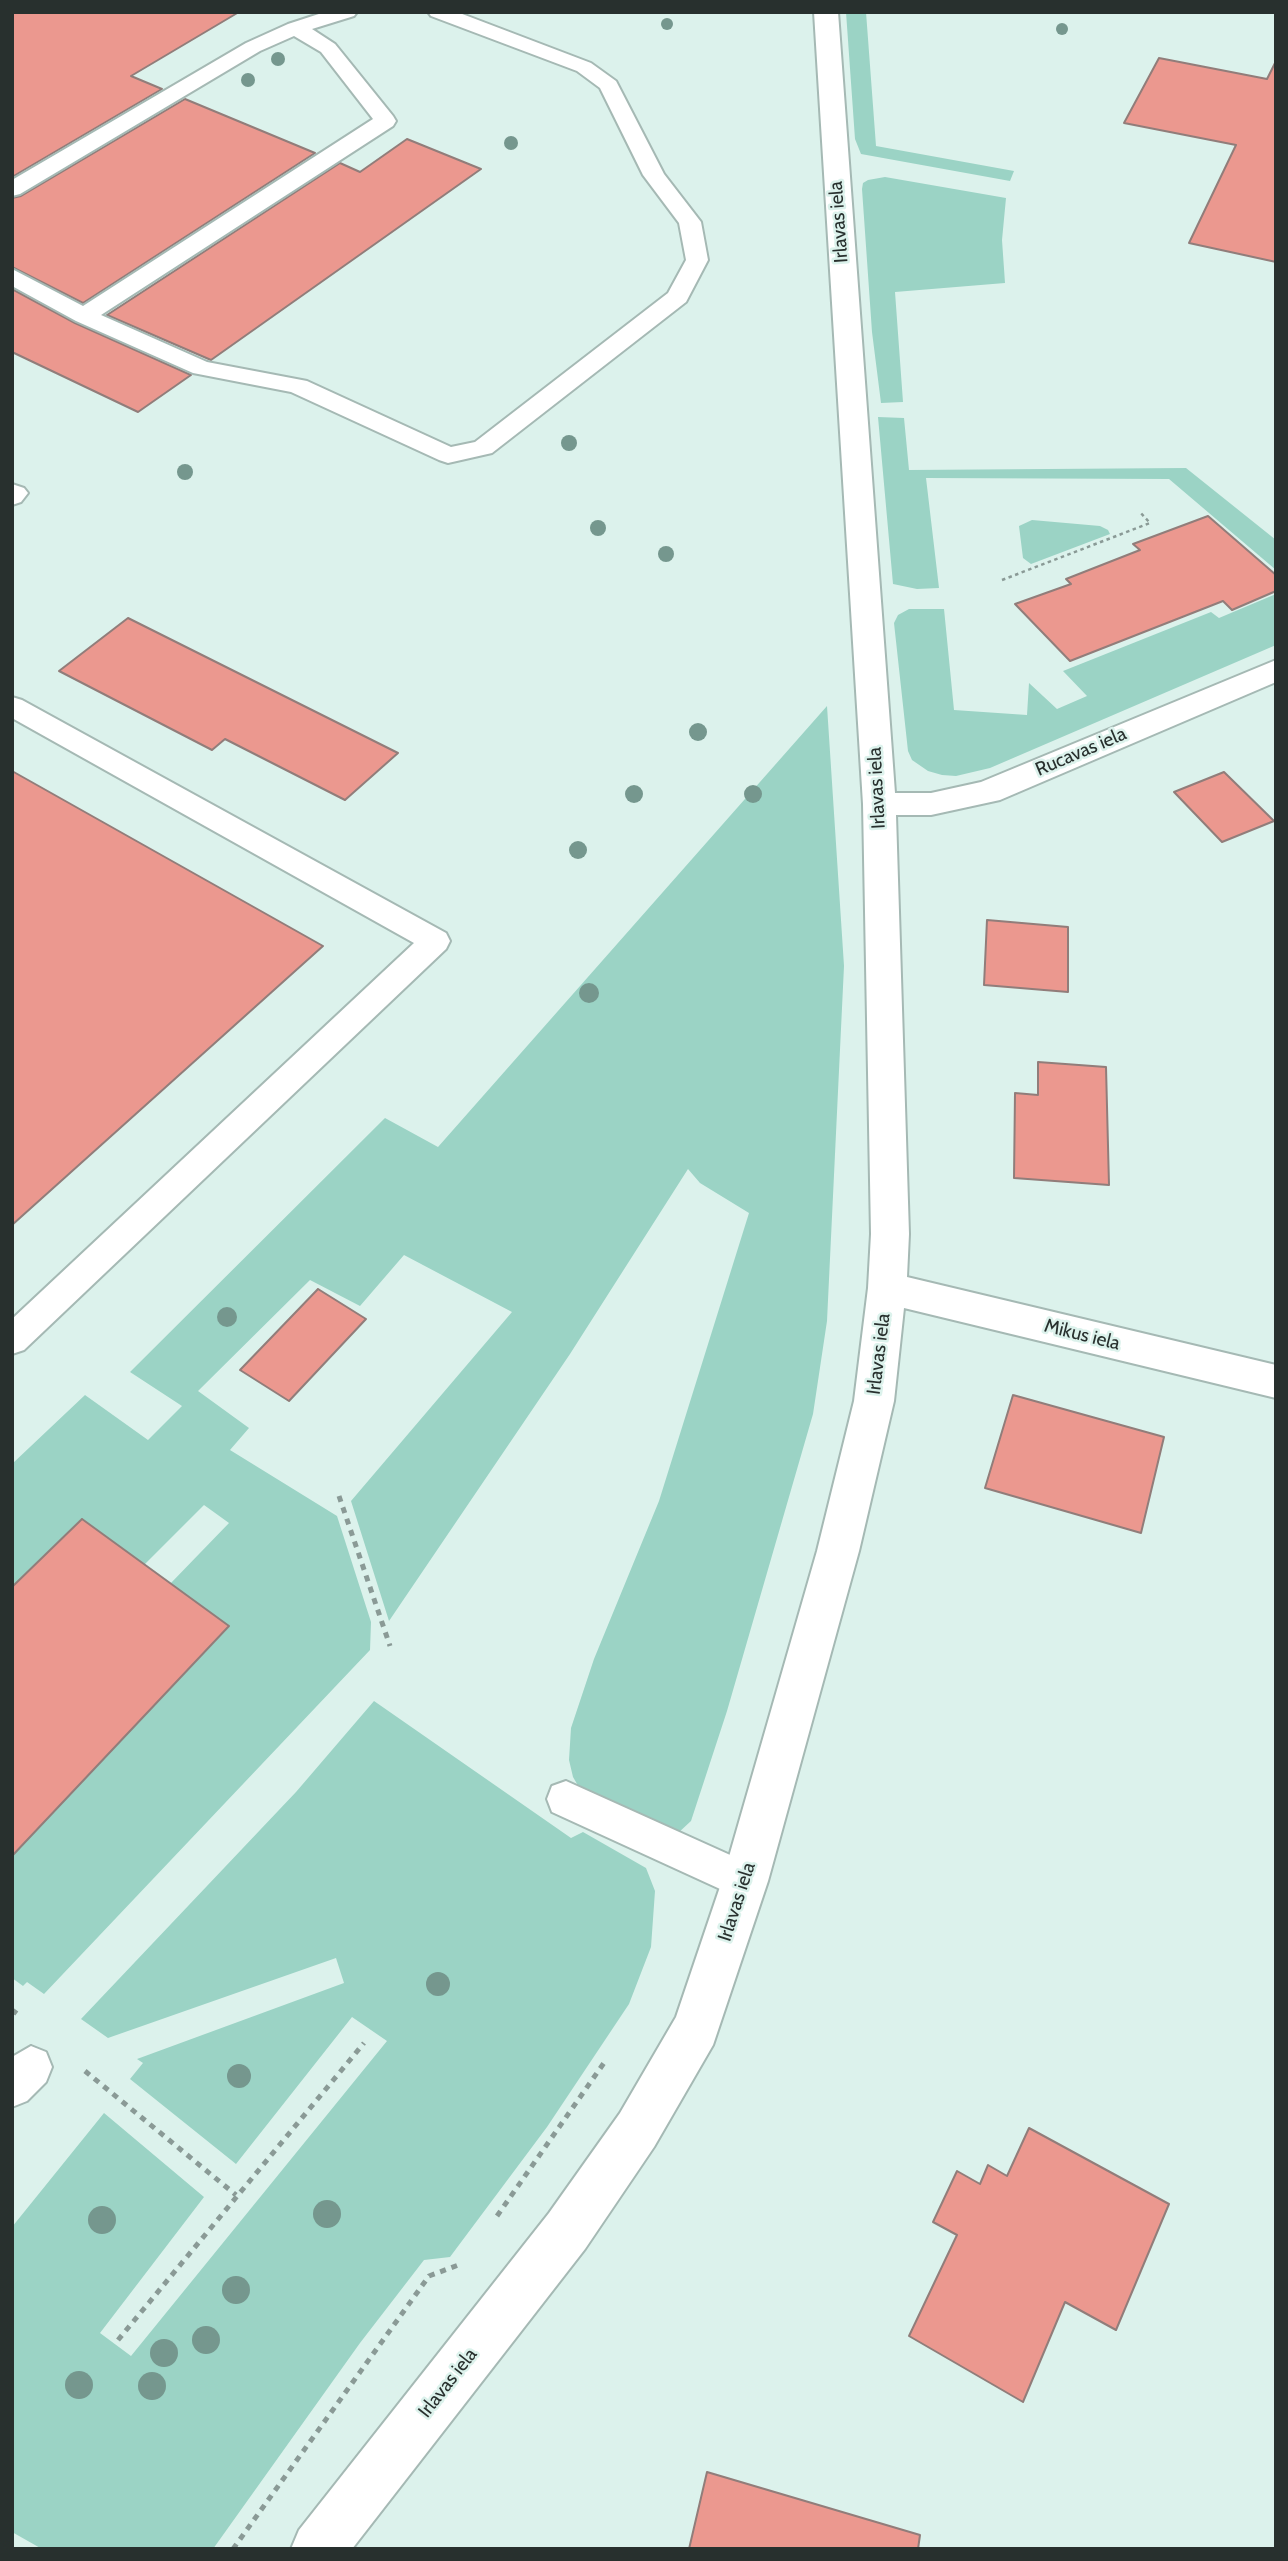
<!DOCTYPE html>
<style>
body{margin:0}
#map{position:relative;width:1288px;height:2561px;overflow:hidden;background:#dcf2ec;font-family:Cabin,sans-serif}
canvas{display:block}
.frame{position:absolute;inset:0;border:14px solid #28302e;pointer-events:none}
</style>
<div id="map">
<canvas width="1288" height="2561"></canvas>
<div class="frame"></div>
</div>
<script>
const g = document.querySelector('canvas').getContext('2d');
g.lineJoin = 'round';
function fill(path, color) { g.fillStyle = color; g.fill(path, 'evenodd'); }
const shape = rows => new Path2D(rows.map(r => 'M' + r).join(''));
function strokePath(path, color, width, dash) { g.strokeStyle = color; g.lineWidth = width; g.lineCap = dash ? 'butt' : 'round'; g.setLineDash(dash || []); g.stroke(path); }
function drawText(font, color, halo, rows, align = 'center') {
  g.font = font + ' Cabin,sans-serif'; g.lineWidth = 5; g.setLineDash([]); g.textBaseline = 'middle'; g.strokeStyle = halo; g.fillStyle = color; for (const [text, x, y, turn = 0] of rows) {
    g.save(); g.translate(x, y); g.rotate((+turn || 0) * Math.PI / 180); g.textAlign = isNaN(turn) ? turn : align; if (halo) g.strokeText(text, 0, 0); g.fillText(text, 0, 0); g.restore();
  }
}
const green = shape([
 [846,12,866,12,876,146,1014,171,1010,181,861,154,855,139],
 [885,177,1006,198,1002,240,1005,283,895,292,903,402,881,403,872,332,862,189,863,183,868,180],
 [878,417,904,418,909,470,1186,468,1276,540,1276,570,1169,479,926,478,939,588,917,589,893,584],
 [1032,520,1100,526,1108,530,1110,534,1031,564,1023,558,1019,526],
 [1276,594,1276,645,990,768,956,776,942,775,928,771,912,760,908,751,894,623,898,615,909,609,944,609,954,710,1027,715,1029,683,1057,709,1087,696,1063,671,1211,612,1219,618],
 [827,706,844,966,827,1321,813,1414,727,1711,691,1821,677,1834,580,1789,573,1777,569,1760,571,1728,594,1659,659,1501,749,1213,700,1183,688,1169,570,1354,389,1621,351,1501,512,1312,404,1255,360,1306,310,1280,198,1391,249,1428,230,1450,337,1516,371,1622,370,1650,44,1994,27,1982,23,1986,12,1978,12,1855,229,1627,170,1584,229,1523,204,1505,144,1565,81,1519,12,1587,12,1464,85,1395,148,1440,182,1406,130,1372,385,1118,438,1147],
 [374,1701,571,1838,583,1832,646,1868,655,1891,651,1947,629,2004,547,2127,450,2257,424,2260,360,2343,213,2549,42,2549,12,2532,12,2227,104,2113,204,2197,100,2333,131,2356,387,2041,352,2017,236,2164,130,2079,143,2063,137,2059,344,1983,336,1958,108,2038,81,2019,296,1792]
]);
const building = shape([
 [12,12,239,12,131,76,162,89,12,177,12,12],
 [1159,58,1267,79,1276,61,1276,262,1189,243,1236,145,1124,123,1159,58],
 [185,99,315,153,83,303,12,267,12,198,21,196,185,99],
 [407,139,481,169,211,360,107,315,340,163,360,172,407,139],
 [12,289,75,323,191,375,138,412,12,352,12,289],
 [1208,516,1276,575,1276,591,1232,610,1223,601,1070,661,1015,604,1071,584,1066,579,1140,550,1133,544,1208,516],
 [128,618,398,753,345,800,225,739,212,750,59,671,128,618],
 [12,771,323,946,12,1225,12,771],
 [1224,772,1274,821,1222,842,1174,792,1224,772],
 [987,920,1068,927,1068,992,984,985,987,920],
 [1038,1062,1106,1067,1109,1185,1014,1178,1015,1093,1038,1095,1038,1062],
 [318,1289,366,1319,289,1401,240,1370,318,1289],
 [1013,1395,1164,1437,1141,1533,985,1488,1013,1395],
 [82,1519,229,1626,12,1856,12,1587,82,1519],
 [1029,2128,1169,2204,1116,2330,1065,2302,1023,2402,909,2336,957,2235,933,2222,957,2171,980,2184,988,2165,1007,2176,1029,2128],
 [707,2472,920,2535,918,2549,689,2549,707,2472]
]);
const pathFar1 = shape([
 [1002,580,1150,523,1139,511]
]);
const path = shape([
 [339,1496,390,1646],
 [12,2010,20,2016],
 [85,2071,236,2195],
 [497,2216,606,2060],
 [118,2340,364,2043],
 [233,2549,429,2276,461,2264]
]);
const service = shape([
 [325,12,357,12,354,16,312,29,335,44,393,116,396,121,393,126,101,315,207,362,307,381,451,447,475,442,668,293,686,260,679,223,643,175,600,88,577,71,431,16,428,12,457,12,591,63,616,81,664,174,701,222,708,260,686,302,492,453,448,463,439,460,291,392,193,373,76,321,12,286,12,269,83,306,373,119,321,52,294,36,260,51,20,194,12,196,12,180,246,43,288,24,325,12],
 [12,484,24,488,28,493,21,502,12,505,12,484],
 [12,697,22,700,446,933,450,941,446,949,24,1350,12,1354,12,1319,414,943,12,718,12,697],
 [566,1781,759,1868,765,1881,759,1894,745,1900,731,1894,552,1812,547,1799,552,1786,566,1781],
 [31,2046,46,2052,52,2067,46,2082,27,2101,12,2107,12,2057,31,2046]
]);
const minor = shape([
 [814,12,838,12,895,793,931,793,981,782,1276,660,1276,682,1000,800,931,815,896,815,909,1234,907,1277,1276,1365,1276,1398,904,1308,894,1401,859,1551,768,1881,713,2045,654,2147,585,2249,352,2549,291,2549,299,2530,549,2213,620,2113,676,2017,722,1881,817,1551,854,1401,868,1288,871,1234,863,804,814,12]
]);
const trees = [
 [667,24,6],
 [1062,29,6],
 [278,59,7],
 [248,80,7],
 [511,143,7],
 [569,443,8],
 [185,472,8],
 [598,528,8],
 [666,554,8],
 [698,732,9],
 [634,794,9],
 [753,794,9],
 [578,850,9],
 [589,993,10],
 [227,1317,10],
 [438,1984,12],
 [239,2076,12],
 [327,2214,14],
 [102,2220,14],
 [236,2290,14],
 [206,2340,14],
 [164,2353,14],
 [79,2385,14],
 [152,2386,14]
];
const streetNames = [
 ["Irlavas iela",839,222,-94],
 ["Rucavas iela",1081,752,-23],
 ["Irlavas iela",877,788,-93],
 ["Mikus iela",1082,1335,14],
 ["Irlavas iela",879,1354,-83],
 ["Irlavas iela",737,1902,-72],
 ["Irlavas iela",448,2383,-52]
];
fill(green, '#9bd3c5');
fill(building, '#eb988f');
strokePath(building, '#917d7a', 2);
strokePath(service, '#a5b9b4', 4);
strokePath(minor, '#a5b9b4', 4);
strokePath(pathFar1, '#8a9a96', 2.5, [3.5, 3.5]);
strokePath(path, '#8a9a96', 5, [6, 6]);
fill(service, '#fff');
fill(minor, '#fff');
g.fillStyle = '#75978e';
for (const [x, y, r] of trees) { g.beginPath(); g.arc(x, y, r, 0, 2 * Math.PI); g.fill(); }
drawText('19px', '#28302e', '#dcf2ec', streetNames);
</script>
